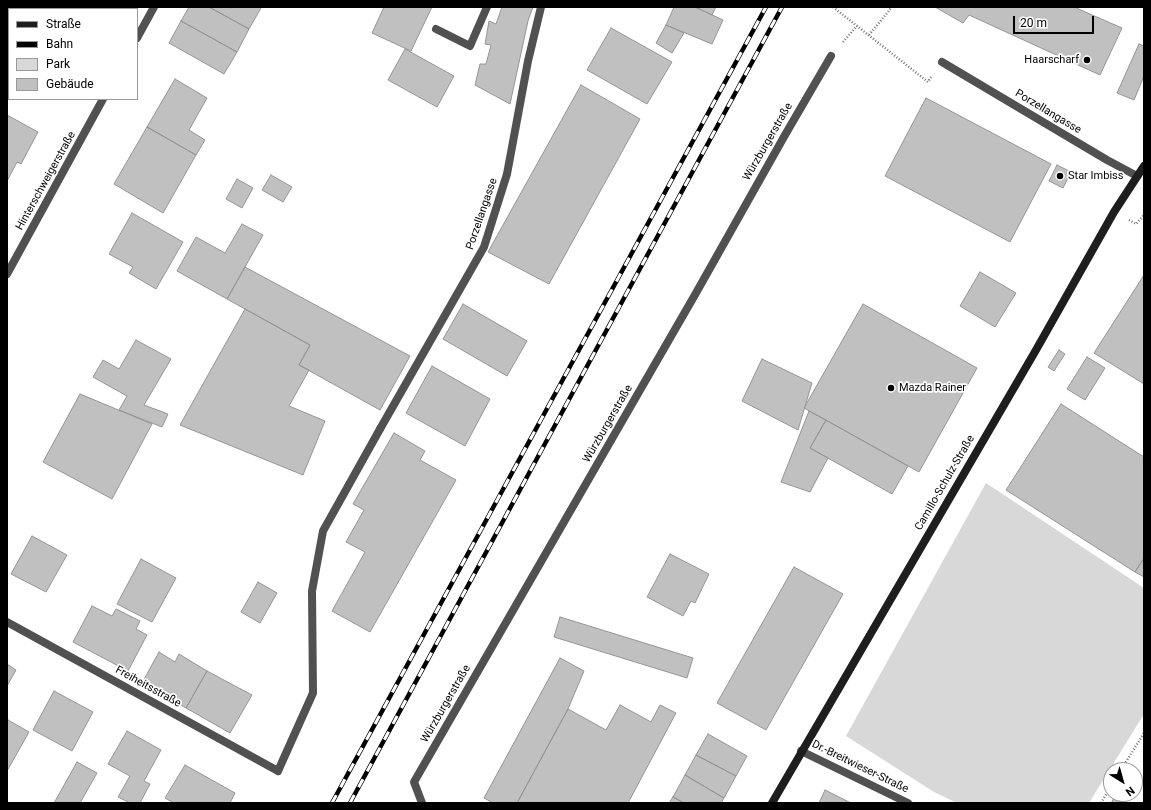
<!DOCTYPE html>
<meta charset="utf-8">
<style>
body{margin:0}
#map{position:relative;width:1151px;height:810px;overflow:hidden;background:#fff;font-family:Roboto,sans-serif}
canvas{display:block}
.frame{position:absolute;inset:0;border:8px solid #000;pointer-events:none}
.legend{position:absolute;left:8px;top:8px;width:130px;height:92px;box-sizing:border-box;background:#fff;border:1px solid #999;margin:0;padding:5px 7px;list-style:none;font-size:12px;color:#000}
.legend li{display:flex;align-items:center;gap:8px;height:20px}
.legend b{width:20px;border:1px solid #999}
.north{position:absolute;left:1103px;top:762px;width:40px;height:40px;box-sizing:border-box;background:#fff;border:1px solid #999;border-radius:50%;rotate:143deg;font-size:11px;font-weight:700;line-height:16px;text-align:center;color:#000}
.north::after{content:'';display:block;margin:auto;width:14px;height:18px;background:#000;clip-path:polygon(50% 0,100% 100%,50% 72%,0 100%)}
.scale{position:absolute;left:1013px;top:16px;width:81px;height:18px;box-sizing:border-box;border:2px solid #000;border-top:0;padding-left:5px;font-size:12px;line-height:14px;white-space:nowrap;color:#000;-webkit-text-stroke:3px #fff;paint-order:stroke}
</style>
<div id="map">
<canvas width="1151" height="810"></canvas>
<div class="frame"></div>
<ul class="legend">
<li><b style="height:5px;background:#1e1e1e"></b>Straße</li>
<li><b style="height:5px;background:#000"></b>Bahn</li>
<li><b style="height:11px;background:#d8d8d8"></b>Park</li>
<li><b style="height:11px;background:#c0c0c0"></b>Gebäude</li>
</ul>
<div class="north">N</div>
<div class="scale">20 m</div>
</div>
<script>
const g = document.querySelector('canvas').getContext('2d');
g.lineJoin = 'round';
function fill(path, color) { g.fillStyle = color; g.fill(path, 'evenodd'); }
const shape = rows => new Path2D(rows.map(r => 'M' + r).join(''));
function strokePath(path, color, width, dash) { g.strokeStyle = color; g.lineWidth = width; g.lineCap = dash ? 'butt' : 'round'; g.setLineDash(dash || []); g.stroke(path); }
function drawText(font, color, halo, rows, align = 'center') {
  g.font = font + ' Roboto,sans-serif'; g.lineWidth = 3.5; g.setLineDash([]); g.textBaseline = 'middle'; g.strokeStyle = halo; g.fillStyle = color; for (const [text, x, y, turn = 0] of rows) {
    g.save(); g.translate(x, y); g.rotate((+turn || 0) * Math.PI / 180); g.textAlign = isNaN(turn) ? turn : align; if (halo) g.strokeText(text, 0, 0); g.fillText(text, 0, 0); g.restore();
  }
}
const green = shape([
 [986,483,1144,588,1144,714,1089,803,957,803,934,792,846,736]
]);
const building = shape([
 [49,7,102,7,101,9,48,9,49,7],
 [189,7,209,7,249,29,237,52,181,21,189,7],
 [209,7,260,7,261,8,249,29,209,7],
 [384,7,432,7,411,51,372,33,384,7],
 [502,7,533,7,528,21,510,104,475,85,480,64,486,64,491,45,485,44,489,21,496,24,502,7],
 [674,7,695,7,723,20,712,44,666,25,674,7],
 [695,7,716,7,712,15,695,7],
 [935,7,1074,7,1122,28,1100,75,969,15,963,23,935,7],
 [181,21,237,52,224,74,169,43,181,21],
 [666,25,684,33,672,53,656,43,666,25],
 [611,28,672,62,647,104,587,70,611,28],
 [1139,44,1144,46,1144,76,1134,100,1117,93,1139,44],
 [405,49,454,76,437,107,388,80,405,49],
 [175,79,207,98,189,130,205,140,196,155,147,127,175,79],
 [581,85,640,119,549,284,488,252,581,85],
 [926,98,1051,164,1010,242,885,176,926,98],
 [7,115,38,132,21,164,17,162,7,181,7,115],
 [147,127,196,155,163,213,114,184,147,127],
 [1057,165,1071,172,1063,188,1049,181,1057,165],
 [271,175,292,187,283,202,262,190,271,175],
 [237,179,253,188,242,208,226,199,237,179],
 [132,213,183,242,156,289,129,273,133,267,109,254,132,213],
 [242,224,263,235,227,299,177,271,196,237,225,253,242,224],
 [245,267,410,356,380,410,299,365,310,345,227,299,245,267],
 [980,272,1016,293,995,327,960,306,980,272],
 [1144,275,1144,384,1094,353,1144,275],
 [463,304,527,341,507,376,443,339,463,304],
 [863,304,977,368,919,472,804,408,863,304],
 [245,309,310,345,299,365,309,370,289,406,325,421,303,475,180,425,245,309],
 [136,340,171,359,144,405,168,414,162,427,119,410,127,396,93,377,103,360,119,369,136,340],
 [1059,350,1065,354,1054,371,1048,367,1059,350],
 [1087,357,1105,368,1085,400,1067,389,1087,357],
 [762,359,812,383,798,430,742,401,762,359],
 [432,366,490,399,465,446,406,413,432,366],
 [80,394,152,424,112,499,43,462,80,394],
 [1061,404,1144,457,1144,558,1135,572,1006,490,1061,404],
 [809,411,826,420,810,448,828,458,810,492,781,482,809,411],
 [826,420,908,466,892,494,810,448,826,420],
 [394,433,425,451,420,460,456,480,370,632,332,611,365,552,346,542,364,510,353,504,394,433],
 [32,536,67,555,46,592,11,574,32,536],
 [670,554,709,574,695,603,691,601,683,616,647,597,670,554],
 [1144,558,1144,577,1135,572,1144,558],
 [141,559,176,578,152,622,117,604,141,559],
 [794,567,843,594,766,730,717,703,794,567],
 [258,582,277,593,260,623,241,612,258,582],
 [92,606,112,616,116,609,140,621,136,629,147,635,128,671,73,642,92,606],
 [560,617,693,658,687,678,554,637,560,617],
 [159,652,175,662,179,654,207,671,186,708,142,683,159,652],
 [560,658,584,671,568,709,517,803,493,803,484,798,560,658],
 [7,664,16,670,7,686,7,664],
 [207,671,252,695,230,733,186,708,207,671],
 [54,691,93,712,72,751,33,730,54,691],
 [620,705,651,722,660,705,676,713,628,803,517,803,568,709,606,730,620,705],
 [8,720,29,732,7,771,7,722,8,720],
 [127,731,161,750,144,781,150,784,140,803,130,803,118,797,130,776,108,764,127,731],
 [708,734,747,756,736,776,696,755,708,734],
 [696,755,736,776,724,798,685,775,696,755],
 [77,762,97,773,80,803,54,803,77,762],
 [185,765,235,793,230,803,174,803,165,798,185,765],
 [685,775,724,798,721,803,684,803,673,797,685,775],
 [825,790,851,803,819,803,825,790],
 [673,797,684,803,669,803,673,797],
 [1114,798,1122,803,1111,803,1114,798]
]);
const path = shape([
 [833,7,928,82,931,77],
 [869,35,892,7],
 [843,42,857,26],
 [1129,220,1136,224,1144,215],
 [1121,770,1144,733],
 [1101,803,1111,786]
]);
const lane = shape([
 [436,29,470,46,487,7],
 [942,62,1107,160,1137,176],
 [278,771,313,693,312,591,323,531,380,429]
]);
const street = shape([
 [137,38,154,7],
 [7,274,103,99],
 [380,429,484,247,507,174,528,61,541,7],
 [7,622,278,771],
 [801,751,908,803],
 [422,803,414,782,696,293,785,135,831,56]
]);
const secondary = shape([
 [772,803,1036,350,1114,212,1144,166]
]);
const rail = shape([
 [332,803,766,7],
 [350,803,782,7]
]);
const markers = [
 [1087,60,4,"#000"],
 [1060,176,4,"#000"],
 [891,388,4,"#000"]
];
const poiNames = [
 ["Haarscharf",1079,60,"right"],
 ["Star Imbiss",1068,176],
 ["Mazda Rainer",899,388]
];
const streetNames = [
 ["Porzellangasse",1048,112,31],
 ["Würzburgerstraße",768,142,-60],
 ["Hinterschweigerstraße",46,181,-61],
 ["Porzellangasse",482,214,-71],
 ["Würzburgerstraße",608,424,-60],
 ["Camillo-Schulz-Straße",945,483,-60],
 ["Freiheitsstraße",148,687,29],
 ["Würzburgerstraße",446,704,-60],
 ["Dr.-Breitwieser-Straße",860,767,26]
];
fill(green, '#d8d8d8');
fill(building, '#c0c0c0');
strokePath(building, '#959595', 1);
strokePath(path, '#737373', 2.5, [1, 2]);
strokePath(lane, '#515151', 8);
strokePath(street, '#515151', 8);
strokePath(secondary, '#1e1e1e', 8);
strokePath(rail, '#000', 4.5);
strokePath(rail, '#fff', 3, [9]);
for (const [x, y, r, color] of markers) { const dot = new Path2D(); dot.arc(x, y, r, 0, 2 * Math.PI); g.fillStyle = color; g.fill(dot); strokePath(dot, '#fff', 1.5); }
drawText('11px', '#000', '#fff', poiNames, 'left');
drawText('11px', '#000', '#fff', streetNames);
</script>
